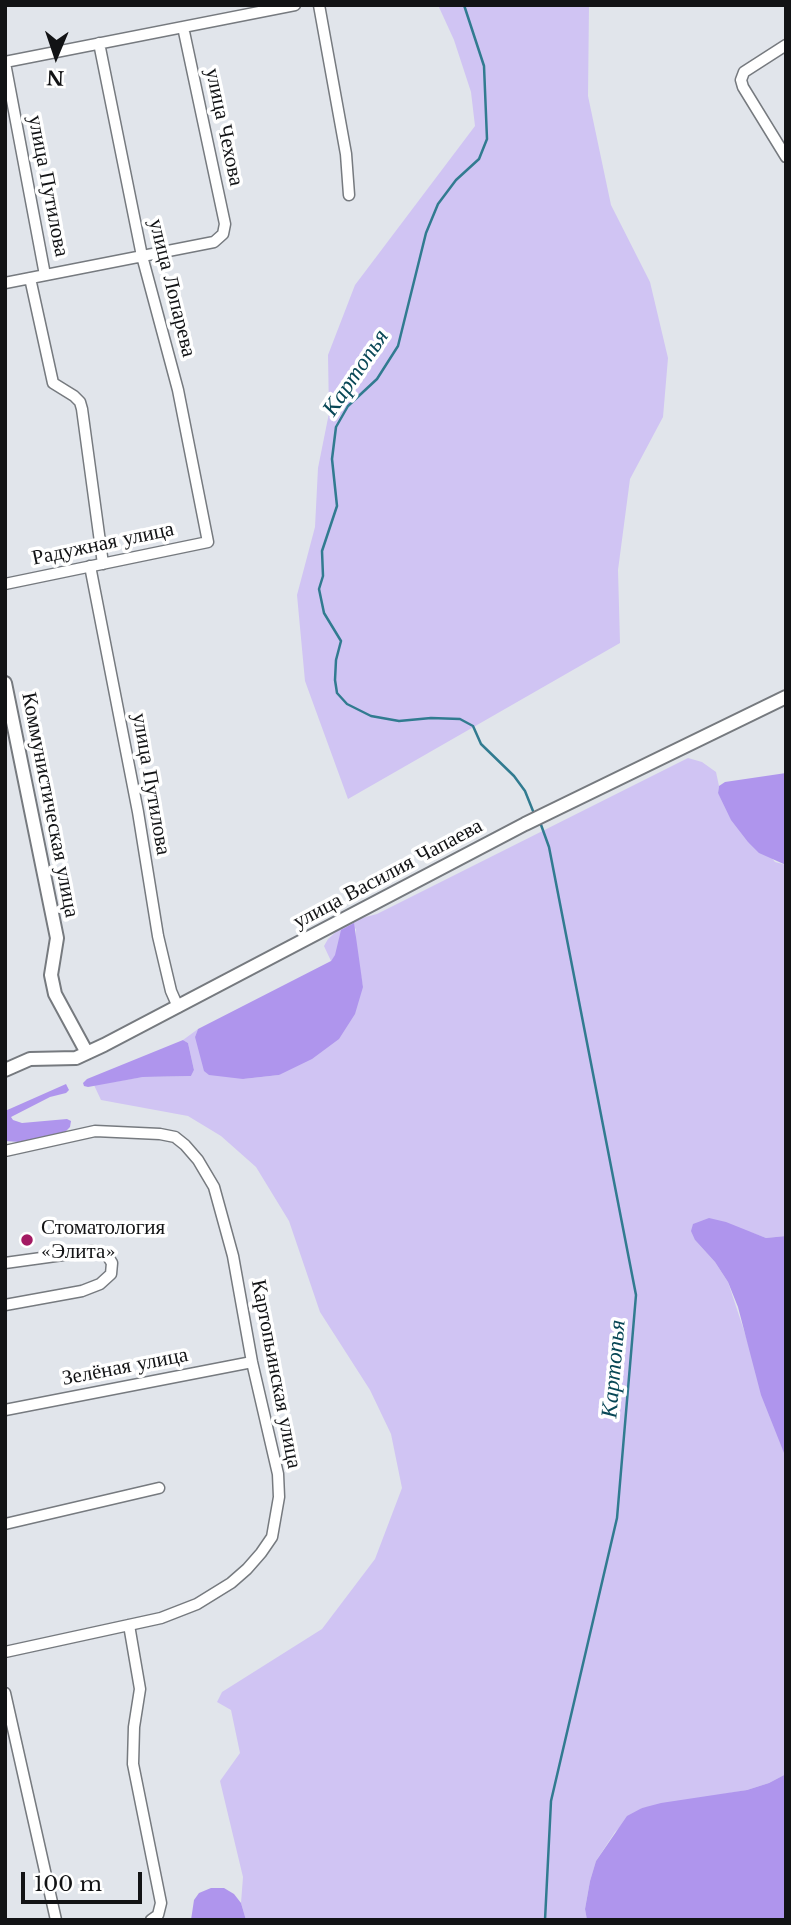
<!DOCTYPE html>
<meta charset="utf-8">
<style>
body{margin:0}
#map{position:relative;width:791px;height:1925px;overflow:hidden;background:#e1e5eb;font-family:"Libre Baskerville",serif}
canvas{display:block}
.frame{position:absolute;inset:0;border:7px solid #121315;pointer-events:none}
.north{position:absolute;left:21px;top:21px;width:70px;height:70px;-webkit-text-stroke:5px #fff;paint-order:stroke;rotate:182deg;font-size:19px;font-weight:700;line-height:28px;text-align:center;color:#121315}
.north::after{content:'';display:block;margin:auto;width:24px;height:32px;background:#121315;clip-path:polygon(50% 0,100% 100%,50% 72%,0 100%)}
.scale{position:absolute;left:21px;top:1872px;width:121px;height:32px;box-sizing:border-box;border:4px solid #121315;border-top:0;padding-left:9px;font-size:21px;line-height:24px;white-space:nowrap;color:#121315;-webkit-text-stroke:5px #fff;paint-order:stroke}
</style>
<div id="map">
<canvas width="791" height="1925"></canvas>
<div class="frame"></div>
<div class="north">N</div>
<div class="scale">100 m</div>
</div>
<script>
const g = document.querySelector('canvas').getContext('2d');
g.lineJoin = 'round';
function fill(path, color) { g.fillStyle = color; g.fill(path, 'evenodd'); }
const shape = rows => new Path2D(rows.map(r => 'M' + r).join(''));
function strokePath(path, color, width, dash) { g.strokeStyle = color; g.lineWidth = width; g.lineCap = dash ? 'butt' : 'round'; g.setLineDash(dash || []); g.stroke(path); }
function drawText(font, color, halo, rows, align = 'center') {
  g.font = font + ' "Libre Baskerville",serif'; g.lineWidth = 7; g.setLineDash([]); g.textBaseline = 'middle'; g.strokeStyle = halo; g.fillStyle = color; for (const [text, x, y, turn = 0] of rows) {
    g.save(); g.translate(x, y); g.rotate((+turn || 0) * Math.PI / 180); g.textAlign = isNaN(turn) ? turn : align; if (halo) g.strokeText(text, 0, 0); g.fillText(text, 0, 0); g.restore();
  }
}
const green = shape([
 [438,5,589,5,588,96,611,205,650,282,668,358,663,417,630,479,618,570,620,643,348,799,305,681,297,595,315,527,318,468,329,413,328,355,355,285,475,126,471,92,454,40],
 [688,758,702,762,716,772,719,786,718,793,775,862,786,865,786,1236,766,1238,750,1232,695,1240,715,1262,728,1282,786,1458,786,1774,769,1783,747,1790,642,1808,615,1832,596,1861,590,1881,585,1909,587,1920,246,1920,241,1903,243,1877,220,1781,240,1753,231,1710,217,1702,222,1692,322,1629,375,1559,402,1488,391,1434,370,1390,320,1312,289,1221,256,1167,221,1136,188,1116,101,1100,94,1085,143,1077,191,1076,194,1070,188,1043,183,1040,198,1029,195,1037,243,1079,279,1075,363,987,355,943,356,928,331,961,324,946,328,939,347,922,377,914]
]);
const forest = shape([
 [786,773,786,865,759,853,748,842,731,820,718,793,719,786,725,782],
 [354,923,363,987,355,1014,339,1039,312,1059,279,1075,243,1079,209,1075,204,1071,195,1037,198,1029,331,961,335,955,341,930],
 [183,1040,188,1043,194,1070,191,1076,143,1077,88,1087,84,1086,83,1083,87,1079],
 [66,1084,69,1090,66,1093,50,1097,11,1117,13,1120,22,1123,67,1119,71,1121,70,1127,65,1132,48,1138,19,1142,5,1141,5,1111],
 [709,1218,726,1222,766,1238,786,1236,786,1458,761,1395,738,1307,728,1282,715,1262,695,1240,691,1231,693,1224],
 [786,1774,786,1920,587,1920,585,1909,590,1881,596,1861,627,1816,642,1808,661,1803,747,1790,769,1783],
 [211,1888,224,1888,234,1894,241,1903,246,1920,191,1920,194,1900,199,1893]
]);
const stream = shape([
 [464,5,484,66,487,139,479,159,456,180,438,204,426,233,398,346,377,379,348,406,336,427,332,459,337,506,322,551,323,576,319,589,324,613,341,641,336,660,335,680,337,693,347,704,371,716,399,721,431,718,460,719,473,726,481,744,514,776,525,791,533,811],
 [540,822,549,847,636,1295,617,1518,551,1801,545,1920]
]);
const minor = shape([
 [319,5,346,154,349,195],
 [786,45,744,72,741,80,743,87,786,157],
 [5,62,295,5],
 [5,63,45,275],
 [30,278,53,383,74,396,80,402,82,409,103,564],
 [5,283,214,242,223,234,225,224,183,27],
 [90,566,138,812,158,936,171,991,178,1007],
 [5,584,208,542,178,390,142,256,99,43],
 [5,1151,95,1131,160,1134,175,1137,185,1145,198,1160,214,1187,233,1256,252,1362,278,1474,279,1497,272,1537,261,1553,247,1569,231,1583,197,1604,161,1618,5,1652],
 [5,1263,92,1251,107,1255,112,1263,111,1274,100,1284,82,1291,5,1305],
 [5,1410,252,1362],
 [5,1524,159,1488],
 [129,1625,140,1689,134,1727,133,1764,161,1903,158,1915,151,1920],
 [5,1693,56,1920]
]);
const tertiary = shape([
 [5,683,57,938,51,975,55,994,87,1053],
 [5,1070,30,1059,76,1058,104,1045,525,824,786,697]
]);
const markers = [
 [27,1240,7,"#a31a63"]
];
const streetNames = [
 ["улица Чехова",224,127,78],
 ["улица Путилова",48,186,79],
 ["улица Лопарева",172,288,76],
 ["Радужная улица",103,544,-12],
 ["улица Путилова",151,784,80],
 ["Коммунистическая улица",50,805,79],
 ["улица Василия Чапаева",388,874,-28],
 ["Зелёная улица",125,1367,-11],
 ["Картопьинская улица",276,1374,79]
];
const poiNames = [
 ["Стоматология",41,1228],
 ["«Элита»",41,1252]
];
const waterNames = [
 ["Картопья",356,373,-56],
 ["Картопья",614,1369,-85]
];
fill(green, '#d0c4f3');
fill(forest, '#af95ed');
strokePath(stream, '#317b90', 2.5);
strokePath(minor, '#767a7f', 13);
strokePath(tertiary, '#767a7f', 16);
strokePath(minor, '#fff', 10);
strokePath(tertiary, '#fff', 12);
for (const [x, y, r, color] of markers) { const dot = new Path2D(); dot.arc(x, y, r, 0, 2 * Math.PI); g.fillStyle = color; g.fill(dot); strokePath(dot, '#fff', 2.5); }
drawText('21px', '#121315', '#fff', streetNames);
drawText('21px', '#121315', '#fff', poiNames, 'left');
drawText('italic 23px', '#084756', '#fff', waterNames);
</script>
